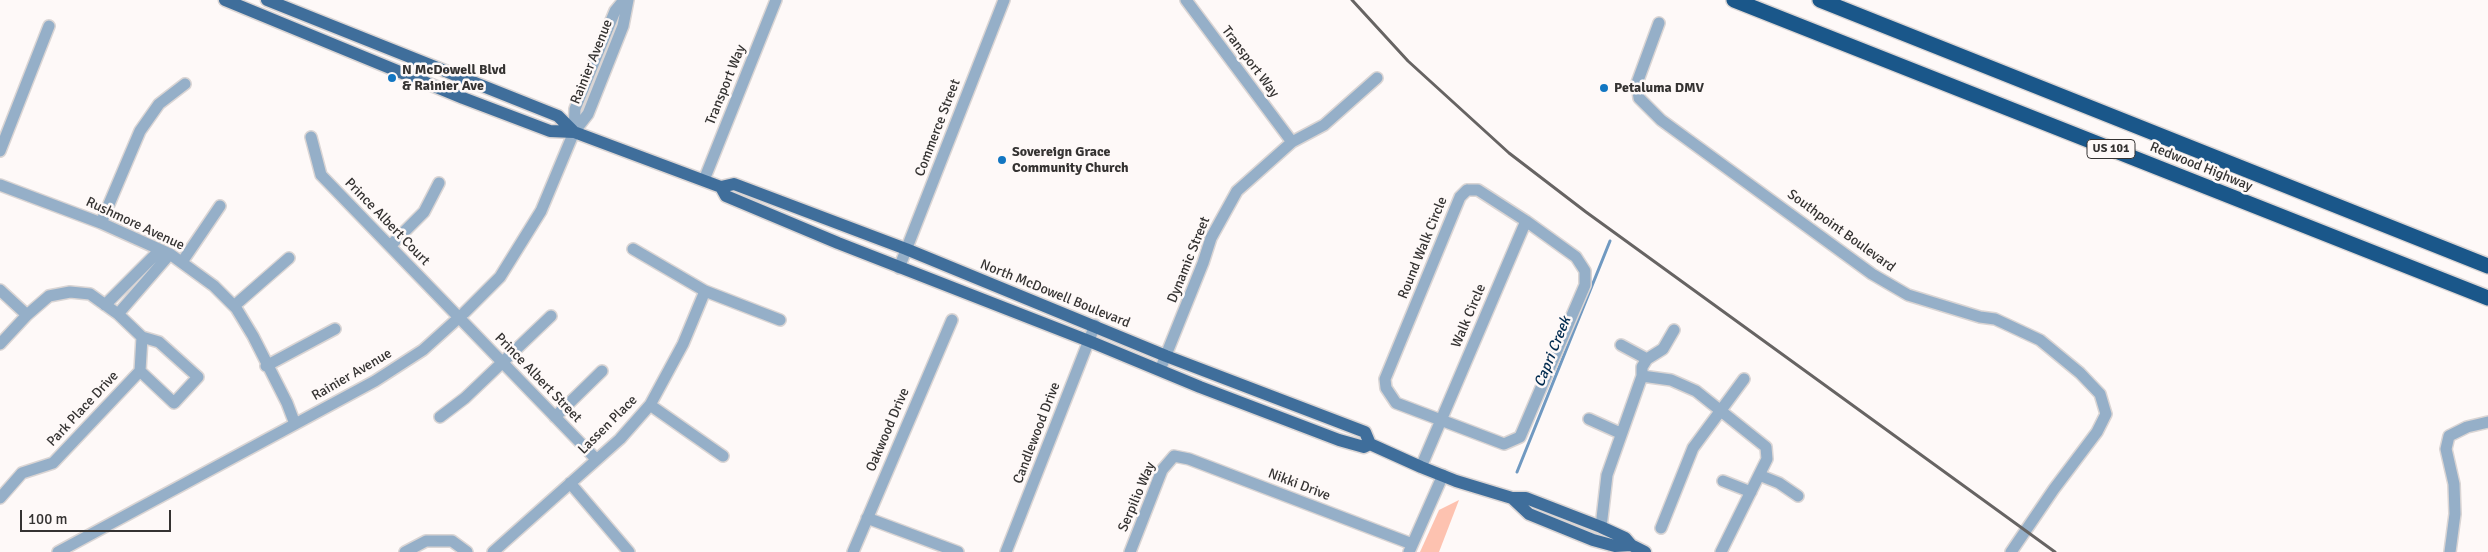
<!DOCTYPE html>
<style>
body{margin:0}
#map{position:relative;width:2488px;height:552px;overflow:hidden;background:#fef9f8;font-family:Signika,sans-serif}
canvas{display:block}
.scale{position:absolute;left:20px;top:510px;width:151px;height:22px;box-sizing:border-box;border:2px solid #353332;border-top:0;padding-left:6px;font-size:15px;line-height:18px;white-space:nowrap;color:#353332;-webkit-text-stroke:4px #fef9f8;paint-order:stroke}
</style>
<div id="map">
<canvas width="2488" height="552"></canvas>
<div class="scale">100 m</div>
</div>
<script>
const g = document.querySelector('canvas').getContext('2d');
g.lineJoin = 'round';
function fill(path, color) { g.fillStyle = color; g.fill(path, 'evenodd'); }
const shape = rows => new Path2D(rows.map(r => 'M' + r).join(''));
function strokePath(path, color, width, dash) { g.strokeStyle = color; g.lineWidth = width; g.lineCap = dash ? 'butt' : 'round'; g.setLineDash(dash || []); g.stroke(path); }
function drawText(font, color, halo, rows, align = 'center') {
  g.font = font + ' Signika,sans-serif'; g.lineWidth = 5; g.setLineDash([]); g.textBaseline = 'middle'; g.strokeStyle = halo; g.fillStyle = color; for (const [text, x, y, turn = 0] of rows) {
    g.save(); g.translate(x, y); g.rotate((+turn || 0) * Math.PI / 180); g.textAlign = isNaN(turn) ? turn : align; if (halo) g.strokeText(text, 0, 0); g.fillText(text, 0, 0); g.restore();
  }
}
const green = shape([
 [1459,500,1439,552,1420,552,1439,510]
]);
const stream = shape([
 [1517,472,1610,241]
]);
const minor = shape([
 [1186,0,1292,142],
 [1659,23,1637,83,1639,98,1661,120,1872,274,1908,295,1980,317,1995,319,2040,340,2080,373,2100,394,2106,414,2097,432,2054,489,2011,552],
 [574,132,588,114,623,26,628,0],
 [311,137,321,175,596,459],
 [0,151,49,26],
 [704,180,776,0],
 [0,185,101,223,170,254,214,286,236,308,253,336,287,403,295,424],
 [1467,190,1478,190,1526,221,1576,257,1585,271,1585,285,1520,437,1504,444,1396,403,1386,388,1385,379,1460,197,1467,190],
 [101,223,140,131,159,104,185,84],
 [391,245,424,212,439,183],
 [633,249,705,291,780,320],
 [182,262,220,206],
 [899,268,1004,0],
 [0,290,27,315],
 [105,305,160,250],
 [234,306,289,258],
 [118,314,170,254],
 [0,344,27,315,49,296,70,292,90,294,118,314,142,337,140,371,53,463,22,473,0,498],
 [1621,345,1647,359],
 [266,366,335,329],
 [1160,370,1203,263,1211,238,1237,191,1292,142,1324,125,1377,78],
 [140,371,174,403,198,377,159,342,142,337],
 [1642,376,1671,380,1696,391,1766,447,1767,459,1721,552],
 [650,405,723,456],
 [440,417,465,398,551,316],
 [555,417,602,371],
 [1589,419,1620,433],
 [1421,467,1526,221],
 [1759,475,1779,483,1798,496],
 [1723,481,1751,492],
 [570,483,629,552],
 [867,518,958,552],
 [1601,527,1607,475,1642,376,1642,367,1647,359,1663,349,1674,330],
 [1661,528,1693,448,1744,379],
 [58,552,375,381,423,350,464,313,500,277,541,211,574,132,575,109,615,11,624,0],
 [405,552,426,541,452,541,467,552],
 [493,552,620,439,650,405,683,344,705,291],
 [853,552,952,320],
 [1006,552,1095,325],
 [1130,552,1162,470,1174,456,1189,459,1412,544],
 [1409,552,1443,475],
 [2450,552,2455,514,2454,484,2446,449,2449,436,2467,427,2488,422]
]);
const major = shape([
 [225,0,463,98,550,131,574,132,721,187,734,184,906,249,1166,356,1365,432,1370,444,1421,467,1456,481,1512,498,1526,498,1601,527,1625,538,1631,545,1645,552],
 [267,0,558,116,574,132],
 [721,187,726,196,838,243,1089,341,1200,387,1339,440,1364,447,1370,444],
 [1512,498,1529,514,1593,540,1615,546,1631,545]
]);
const highway = shape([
 [1734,0,2488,298],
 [1820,0,2488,266]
]);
const rail = shape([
 [1352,0,1408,61,1509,153,1586,212,2055,552]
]);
const markers = [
 [392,78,5,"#1276c2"],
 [1604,88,5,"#1276c2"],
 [1002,160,5,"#1276c2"]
];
const shields = [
 [2111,149,48]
];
const shieldNames = [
 ["US 101",2111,149]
];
const streetNames = [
 ["Rainier Avenue",592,62,-68],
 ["Transport Way",1250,62,53],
 ["Transport Way",726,85,-68],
 ["Commerce Street",938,128,-69],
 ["Redwood Highway",2201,167,22],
 ["Prince Albert Court",387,222,46],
 ["Rushmore Avenue",135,224,25],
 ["Southpoint Boulevard",1841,231,36],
 ["Round Walk Circle",1423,248,-68],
 ["Dynamic Street",1189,260,-68],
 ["North McDowell Boulevard",1055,294,22],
 ["Walk Circle",1469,316,-67],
 ["Rainier Avenue",352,375,-30],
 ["Prince Albert Street",538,378,46],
 ["Park Place Drive",83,409,-47],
 ["Lassen Place",608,425,-45],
 ["Oakwood Drive",888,430,-67],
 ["Candlewood Drive",1037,433,-69],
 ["Nikki Drive",1299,485,21],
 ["Serpilio Way",1137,497,-67]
];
const poiNames = [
 ["N McDowell Blvd",402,70],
 ["& Rainier Ave",402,86],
 ["Petaluma DMV",1614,88],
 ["Sovereign Grace",1012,152],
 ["Community Church",1012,168]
];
const waterNames = [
 ["Capri Creek",1553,352,-68]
];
fill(green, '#fdc2b0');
strokePath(stream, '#7099c1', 3);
strokePath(minor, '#dad5d4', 14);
strokePath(major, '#dad5d4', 15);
strokePath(highway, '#dad5d4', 18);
strokePath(minor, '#95afc8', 11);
strokePath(major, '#3f6e9b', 12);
strokePath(highway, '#1a578a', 15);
strokePath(rail, '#676463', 3);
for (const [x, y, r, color] of markers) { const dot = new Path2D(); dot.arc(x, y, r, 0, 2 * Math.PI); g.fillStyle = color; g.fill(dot); strokePath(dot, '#fef9f8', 2); }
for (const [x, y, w] of shields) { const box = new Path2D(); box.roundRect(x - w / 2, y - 9.5, w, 19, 4); g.fillStyle = '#fef9f8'; g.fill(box); strokePath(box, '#353332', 1); }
drawText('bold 12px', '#353332', null, shieldNames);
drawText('14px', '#353332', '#fef9f8', streetNames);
drawText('bold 14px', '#353332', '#fef9f8', poiNames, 'left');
drawText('italic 15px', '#002b4f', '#fef9f8', waterNames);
</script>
